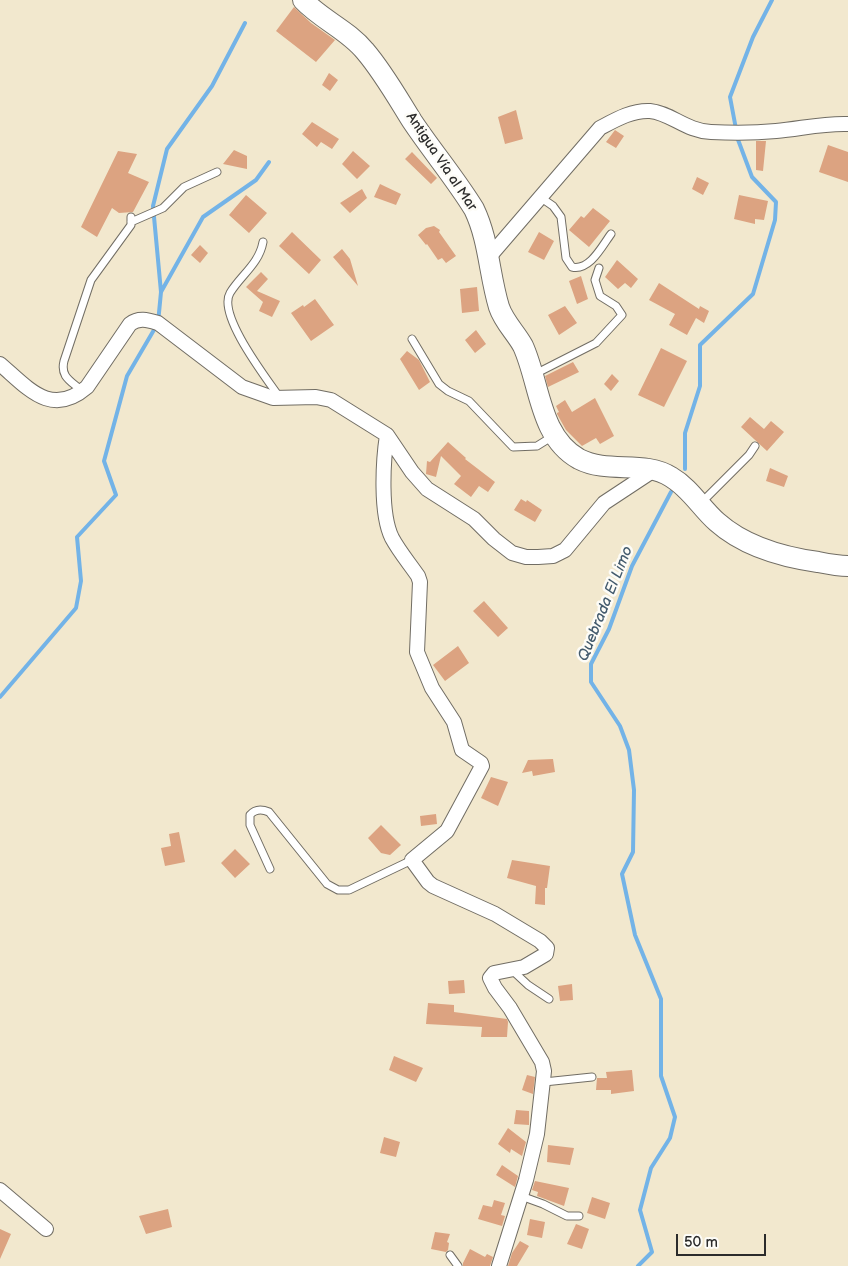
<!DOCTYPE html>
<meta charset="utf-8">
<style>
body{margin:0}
#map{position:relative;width:848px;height:1266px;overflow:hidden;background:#f2e8ce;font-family:"Balsamiq Sans",sans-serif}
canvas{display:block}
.scale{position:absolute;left:676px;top:1234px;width:90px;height:22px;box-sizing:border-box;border:2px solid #2b2b2b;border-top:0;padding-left:6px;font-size:15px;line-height:18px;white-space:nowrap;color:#2b2b2b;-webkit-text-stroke:4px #fdfcf7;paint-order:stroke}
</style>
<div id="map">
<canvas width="848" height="1266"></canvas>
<div class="scale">50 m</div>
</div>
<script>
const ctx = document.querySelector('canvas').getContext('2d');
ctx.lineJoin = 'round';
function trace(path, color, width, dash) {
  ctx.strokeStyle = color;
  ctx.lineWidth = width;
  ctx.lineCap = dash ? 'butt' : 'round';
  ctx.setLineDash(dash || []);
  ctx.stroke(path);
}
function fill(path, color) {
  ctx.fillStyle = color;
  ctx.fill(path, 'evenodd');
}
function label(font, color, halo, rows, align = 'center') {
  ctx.font = font + ' "Balsamiq Sans",sans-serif';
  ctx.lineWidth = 5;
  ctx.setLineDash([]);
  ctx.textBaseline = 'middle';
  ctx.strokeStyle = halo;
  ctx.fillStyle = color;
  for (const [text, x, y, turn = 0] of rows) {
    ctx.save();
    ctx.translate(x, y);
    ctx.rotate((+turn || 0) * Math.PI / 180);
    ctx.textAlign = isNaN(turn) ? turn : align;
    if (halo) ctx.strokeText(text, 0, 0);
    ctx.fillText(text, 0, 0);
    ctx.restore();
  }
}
trace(new Path2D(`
 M 736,129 L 730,97 L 753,37 L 772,0
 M 161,292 L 203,217 L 256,180 L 269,162
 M 685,469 L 685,433 L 700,386 L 700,345 L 753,294 L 775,220 L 776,202 L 752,177 L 737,137
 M 0,697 L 76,608 L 81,581 L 77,537 L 116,495 L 104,461 L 127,376 L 158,323 L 161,292 L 153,206 L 167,149 L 212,86 L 245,23
 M 638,1266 L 652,1252 L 640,1210 L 651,1168 L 670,1138 L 675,1117 L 661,1076 L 661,999 L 635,935 L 622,874 L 633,852 L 634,790 L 629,750 L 620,726 L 591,682 L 591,664 L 609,629 L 632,566 L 671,492`), '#73b3e7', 4);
fill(new Path2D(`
 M 294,7 L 311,23 L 335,40 L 316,62 L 276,31 Z
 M 329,73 L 338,80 L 330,91 L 322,85 Z
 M 516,110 L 523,139 L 505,144 L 498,117 Z
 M 312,122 L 339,139 L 332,149 L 321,142 L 317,147 L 302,134 Z
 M 615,130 L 624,136 L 616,148 L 606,142 Z
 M 756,141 L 766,141 L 763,171 L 756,170 Z
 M 828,145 L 848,152 L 848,182 L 819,172 Z
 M 234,150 L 247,156 L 247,169 L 223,164 Z
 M 118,151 L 137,154 L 128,173 L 149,182 L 133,212 L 119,213 L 112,208 L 97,237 L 81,227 Z
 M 353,151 L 370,166 L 357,179 L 342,164 Z
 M 412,152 L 437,178 L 431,184 L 405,159 Z
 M 697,177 L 709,183 L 703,195 L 692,189 Z
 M 380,184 L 401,194 L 396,205 L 374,197 Z
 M 362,189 L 367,198 L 350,213 L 340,203 Z
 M 246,195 L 267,213 L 249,233 L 229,215 Z
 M 739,195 L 768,201 L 764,220 L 755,219 L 755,224 L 734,219 Z
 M 593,208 L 610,221 L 589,247 L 569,230 L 581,216 L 584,218 Z
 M 434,226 L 440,230 L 439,232 L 456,256 L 446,263 L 442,258 L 438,260 L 427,244 L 426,245 L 418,235 L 426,228 Z
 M 292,232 L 321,260 L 309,274 L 279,246 Z
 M 539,232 L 554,241 L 544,260 L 528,252 Z
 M 200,245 L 208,253 L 200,263 L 191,255 Z
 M 342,249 L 350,259 L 358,286 L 333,257 Z
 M 617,260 L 638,279 L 631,288 L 625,283 L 618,289 L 605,277 Z
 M 261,272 L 268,279 L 257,291 L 280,301 L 272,317 L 259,311 L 263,302 L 246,287 Z
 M 581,276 L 588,299 L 577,304 L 569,281 Z
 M 659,283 L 699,309 L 700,306 L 709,311 L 704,323 L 696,318 L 687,335 L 669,325 L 675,314 L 649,300 Z
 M 477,287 L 479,311 L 462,313 L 460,289 Z
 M 315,299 L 334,325 L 311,341 L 291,313 L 303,305 L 304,307 Z
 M 565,306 L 577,323 L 559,335 L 548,315 Z
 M 476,330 L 486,344 L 475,353 L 465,340 Z
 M 661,348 L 687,361 L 664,407 L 638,395 Z
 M 407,351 L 419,360 L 430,382 L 419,390 L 400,359 Z
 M 573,362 L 579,372 L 548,387 L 545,376 Z
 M 612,374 L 619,381 L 611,391 L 604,384 Z
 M 595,398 L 614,436 L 600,444 L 596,438 L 582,446 L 566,430 L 557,414 L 557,413 L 559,412 L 556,406 L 565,400 L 572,412 Z
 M 750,417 L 764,429 L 771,421 L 784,432 L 767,451 L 741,427 Z
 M 448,442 L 466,458 L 465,459 L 495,482 L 488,492 L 479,486 L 471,497 L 454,484 L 461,476 L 441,456 L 436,477 L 426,474 L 427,461 L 430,462 Z
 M 770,468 L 788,476 L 784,487 L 766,481 Z
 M 521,499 L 526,502 L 527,500 L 542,510 L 535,522 L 514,510 Z
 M 484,601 L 508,628 L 498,637 L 473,611 Z
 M 458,646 L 469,663 L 445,681 L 433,665 Z
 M 553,759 L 555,772 L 533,776 L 532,771 L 522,773 L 528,760 Z
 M 491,777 L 508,782 L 498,806 L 481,798 Z
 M 436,814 L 437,824 L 421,826 L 420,816 Z
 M 381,825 L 401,845 L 390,855 L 381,853 L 368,838 Z
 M 179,832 L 185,862 L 165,866 L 161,848 L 171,846 L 169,834 Z
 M 235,849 L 250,864 L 235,878 L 221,863 Z
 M 512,860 L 550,866 L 547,888 L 545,888 L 545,905 L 535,904 L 536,886 L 507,878 Z
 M 464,980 L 465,993 L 449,994 L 448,981 Z
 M 572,984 L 573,1000 L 560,1001 L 558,986 Z
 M 428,1003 L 454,1005 L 454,1012 L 507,1019 L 508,1022 L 507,1037 L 481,1037 L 482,1027 L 426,1024 Z
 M 394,1056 L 423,1068 L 416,1082 L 389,1070 Z
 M 632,1070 L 634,1091 L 611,1094 L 611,1090 L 596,1090 L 597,1078 L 607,1078 L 606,1072 Z
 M 527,1075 L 535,1077 L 533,1094 L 522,1090 Z
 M 516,1110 L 529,1111 L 529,1125 L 514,1124 Z
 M 508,1128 L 526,1142 L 522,1156 L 511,1149 L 510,1153 L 498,1144 Z
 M 384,1137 L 400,1142 L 396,1157 L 380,1153 Z
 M 548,1145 L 574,1148 L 570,1165 L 547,1162 Z
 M 502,1165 L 518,1176 L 515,1187 L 496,1175 Z
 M 535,1181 L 569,1188 L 564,1206 L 537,1196 L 538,1192 L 532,1190 Z
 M 592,1197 L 610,1203 L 605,1219 L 587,1213 Z
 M 494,1200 L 505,1203 L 501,1215 L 505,1216 L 502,1226 L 478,1219 L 483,1205 L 492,1207 Z
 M 168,1209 L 172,1227 L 146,1234 L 139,1216 Z
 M 530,1219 L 545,1222 L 542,1238 L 527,1235 Z
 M 576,1224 L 589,1229 L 582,1249 L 567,1244 Z
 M 0,1229 L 11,1234 L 0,1259 Z
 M 435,1232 L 450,1234 L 447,1242 L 449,1243 L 448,1250 L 446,1252 L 431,1249 Z
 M 520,1241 L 529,1246 L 517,1266 L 508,1266 L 512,1253 Z
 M 470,1249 L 485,1257 L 487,1254 L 493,1257 L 490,1266 L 463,1266 L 463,1263 Z`), '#dca381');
const service = new Path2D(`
 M 540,197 L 553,206 L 561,217 L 566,258 L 572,267 C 590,271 602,246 611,234
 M 131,222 L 163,208 L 184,187 L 217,172
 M 263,242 C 259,264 241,275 230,293 C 217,315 267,379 280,398
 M 412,339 L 439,384 L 448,391 L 469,401 L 513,447 L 537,446 L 553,436
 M 535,374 L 596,343 L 622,315 L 616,306 L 600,296 L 595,280 L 599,268
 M 82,391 C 71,381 60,377 64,361 L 91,280 L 131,225 L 131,217
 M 701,503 L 749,455 L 755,446
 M 270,869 L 250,825 L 250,815 C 255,809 262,809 269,812 L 327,884 L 338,890 L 349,890 L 412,860
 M 512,970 L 528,985 L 549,999
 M 544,1082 L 592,1077
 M 521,1196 L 543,1204 L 567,1216 L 579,1216
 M 450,1255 L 458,1266`);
const minor = new Path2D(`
 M 489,257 L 600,128 C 615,120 632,110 650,111 C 671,113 686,131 711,132 C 732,133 755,133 776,131 C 800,129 823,123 848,124
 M 0,364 C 28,388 51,418 87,387 L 130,324 C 139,317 148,320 158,323 L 242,387 L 273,398 L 316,397 L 331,400 L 387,435 L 412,472 L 427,489 L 474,519 L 494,539 L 512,553 L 526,557 L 538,557 L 553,556 L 565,550 L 604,503 L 654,470
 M 387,435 C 383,461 380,514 392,538 C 399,551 409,563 418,576 L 420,582 L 417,652 L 432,688 L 454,722 L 462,750 L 481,763 L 482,766 L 447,831 L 412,860 L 428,882 L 433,886 L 495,914 L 540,941 L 547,948 L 546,954 L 524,967 L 494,973 L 490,978 L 495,988 L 510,1008 L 542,1062 L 544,1071 L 537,1134 L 526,1180 L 499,1266
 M 0,1190 L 46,1229`);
const secondary = new Path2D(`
 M 303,0 C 322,20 348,30 365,51 C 383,72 397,97 412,121 C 432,151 455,178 474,209 C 489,240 489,274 499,307 C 504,322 516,333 523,346 C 540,383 539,437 579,459 C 608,474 644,460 671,477 C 690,488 701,508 717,522 C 745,547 782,557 818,562 C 828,564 838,566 848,566`);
trace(service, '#716d64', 9);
trace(minor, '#716d64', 16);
trace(secondary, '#716d64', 22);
trace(service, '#fff', 7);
trace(minor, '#fff', 14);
trace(secondary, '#fff', 20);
label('14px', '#2b2b2b', '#fdfcf7', [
 ["Antigua Vía al Mar",441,162,56]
]);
label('italic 15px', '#445b6d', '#fdfcf7', [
 ["Quebrada El Limo",606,604,-68]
]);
</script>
